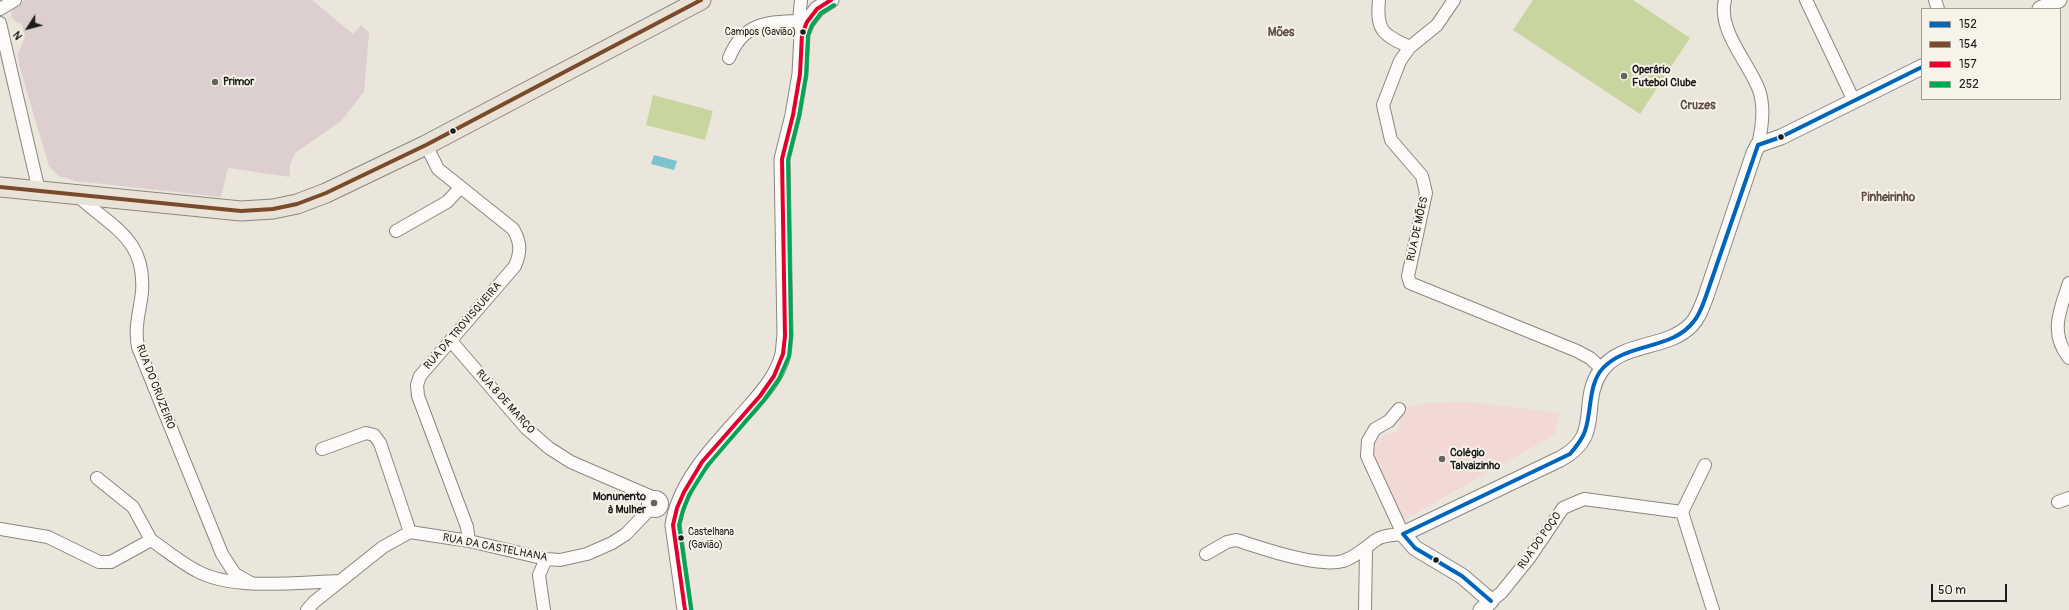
<!DOCTYPE html>
<meta charset="utf-8">
<style>
body{margin:0}
#map{position:relative;width:2069px;height:610px;overflow:hidden;background:#ebe6db;font-family:Pangolin,sans-serif}
canvas{display:block}
.legend{position:absolute;left:1921px;top:8px;width:140px;height:92px;box-sizing:border-box;background:#f7f3e8;border:1px solid #9f9d96;margin:0;padding:5px 7px;list-style:none;font-size:12px;color:#1c1c1c}
.legend li{display:flex;align-items:center;gap:8px;height:20px}
.legend b{width:20px;border:1px solid #9f9d96}
.north{position:absolute;left:8px;top:8px;width:40px;height:40px;-webkit-text-stroke:3px #f7f3e8;paint-order:stroke;rotate:234deg;font-size:11px;font-weight:700;line-height:16px;text-align:center;color:#1c1c1c}
.north::after{content:'';display:block;margin:auto;width:14px;height:18px;background:#1c1c1c;clip-path:polygon(50% 0,100% 100%,50% 72%,0 100%)}
.scale{position:absolute;left:1931px;top:584px;width:76px;height:18px;box-sizing:border-box;border:2px solid #1c1c1c;border-top:0;padding-left:5px;font-size:12px;line-height:14px;white-space:nowrap;color:#1c1c1c;-webkit-text-stroke:3px #f7f3e8;paint-order:stroke}
</style>
<div id="map">
<canvas width="2069" height="610"></canvas>
<ul class="legend">
<li><b style="height:5px;background:#0065bd"></b>152</li>
<li><b style="height:5px;background:#7a4b2a"></b>154</li>
<li><b style="height:5px;background:#e4002b"></b>157</li>
<li><b style="height:5px;background:#00a651"></b>252</li>
</ul>
<div class="north">N</div>
<div class="scale">50 m</div>
</div>
<script>
const ctx = document.querySelector('canvas').getContext('2d');
ctx.lineJoin = 'round';
function fill(path, color) {
  ctx.fillStyle = color;
  ctx.fill(path, 'evenodd');
}
function trace(path, color, width, dash) {
  ctx.strokeStyle = color;
  ctx.lineWidth = width;
  ctx.lineCap = dash ? 'butt' : 'round';
  ctx.setLineDash(dash || []);
  ctx.stroke(path);
}
function label(font, color, halo, rows, align = 'center') {
  ctx.font = font + ' Pangolin,sans-serif';
  ctx.lineWidth = 4;
  ctx.setLineDash([]);
  ctx.textBaseline = 'middle';
  ctx.strokeStyle = halo;
  ctx.fillStyle = color;
  for (const [text, x, y, turn = 0] of rows) {
    ctx.save();
    ctx.translate(x, y);
    ctx.rotate((+turn || 0) * Math.PI / 180);
    ctx.textAlign = isNaN(turn) ? turn : align;
    if (halo) ctx.strokeText(text, 0, 0);
    ctx.fillText(text, 0, 0);
    ctx.restore();
  }
}
fill(new Path2D(`
 M 1470,402 L 1560,413 L 1554,435 L 1402,521 L 1372,456 L 1373,443 L 1386,434 L 1397,432 L 1404,407 L 1426,403 Z`), '#f2d9d5');
fill(new Path2D(`
 M 25,0 L 312,0 L 353,34 L 361,25 L 369,33 L 364,92 L 341,121 L 295,153 L 290,165 L 290,177 L 228,168 L 221,197 L 75,181 L 59,176 L 49,166 L 19,65 L 18,54 L 25,37 L 22,24 L 16,22 L 11,17 L 12,9 Z`), '#ddcfcf');
fill(new Path2D(`
 M 1533,0 L 1633,0 L 1690,38 L 1640,114 L 1513,30 Z
 M 653,95 L 713,111 L 705,140 L 646,125 Z`), '#c9d59e');
fill(new Path2D(`
 M 654,155 L 677,161 L 674,170 L 651,164 Z`), '#7cc2cf');
const minor = new Path2D(`
 M 801,0 L 799,21 L 801,29
 M 1379,0 C 1376,31 1383,35 1410,47
 M 1454,0 L 1437,25 L 1410,47 L 1400,61 L 1383,105 L 1391,140 L 1422,176 L 1426,193 L 1408,276 L 1410,283 L 1577,351 L 1590,358 L 1602,369
 M 1725,0 C 1717,30 1749,63 1759,90 C 1765,107 1762,128 1758,145
 M 1806,0 L 1854,101
 M 1935,0 L 1938,9
 M 0,9 L 15,0
 M 0,23 L 39,191
 M 729,58 C 743,23 766,22 799,21
 M 426,145 L 438,169 L 513,229 C 521,242 521,252 515,266 L 420,376 L 417,385 L 418,396 L 467,527 L 469,541
 M 77,195 C 110,227 146,237 142,292 C 140,311 134,327 138,347 L 222,554 L 235,574 L 251,583
 M 396,231 L 447,202 L 460,188
 M 2069,283 C 2060,310 2049,333 2069,358
 M 451,341 L 526,428 L 549,448 L 571,462 L 652,497
 M 322,449 L 366,433 L 374,435 L 380,443 L 410,532
 M 97,478 L 133,507 L 151,540
 M648 504a7 7 0 1 1 14 0a7 7 0 1 1-14 0Z
 M 2058,502 L 2069,498
 M 1682,512 L 1713,610
 M 1682,512 L 1705,465
 M 0,529 L 48,537 L 99,562 L 111,562 L 151,540 C 166,550 181,563 197,571 C 233,591 299,582 340,581
 M 1206,554 L 1227,542 L 1236,540 C 1262,548 1318,568 1343,561 C 1356,557 1366,547 1376,540 C 1382,535 1395,535 1403,534 L 1367,456 L 1368,441 L 1375,429 L 1389,421 L 1399,409
 M 1491,601 L 1501,593 L 1530,557 L 1563,508 L 1584,499 L 1682,512
 M 307,610 L 314,602 L 383,547 L 410,532 L 469,541 L 546,559 L 560,560 L 587,554 L 612,543 L 626,534 L 650,509
 M 544,610 L 539,575 L 546,559
 M 1365,610 L 1366,549`);
const tertiary = new Path2D(`
 M 2040,9 L 2059,0
 M 685,610 L 673,525 C 680,479 719,442 749,408 C 763,392 778,375 783,354 C 784,348 784,342 785,336 L 782,159 L 793,115 L 800,74 L 802,34 L 807,22 L 817,9 L 831,0
 M 1481,610 L 1491,601 L 1462,576 L 1415,548 L 1403,534 L 1560,459 C 1604,436 1579,404 1600,372 C 1620,341 1667,350 1691,325 C 1699,317 1702,306 1706,296 L 1754,153 L 1758,145 L 1781,137 L 1922,67`);
const primary = new Path2D(`
 M 0,187 L 241,211 L 273,209 L 297,204 L 326,193 L 426,145 L 701,0`);
trace(minor, '#8a8782', 14);
trace(tertiary, '#8a8782', 17);
trace(primary, '#8a8782', 21);
trace(minor, '#fcfbfa', 12);
trace(tertiary, '#fcfbfa', 15);
trace(primary, '#e9e2d6', 19);
trace(new Path2D(`
 M 1758,145 L 1781,137 L 1922,67
 M 1403,534 L 1570,454 C 1576,447 1582,440 1585,431 C 1592,411 1588,384 1603,368 C 1628,342 1673,350 1694,321 C 1700,314 1703,304 1706,296 L 1758,145
 M 1403,534 L 1415,548 L 1462,576 L 1491,601`), '#0065bd', 4);
trace(new Path2D(`
 M 0,187 L 241,211 L 273,209 L 297,204 L 326,193 L 426,145 L 701,0`), '#7a4b2a', 4);
trace(new Path2D(`
 M 685,610 L 673,525 L 677,508 L 684,492 L 702,462 L 760,396 L 774,376 L 783,354 L 785,336 L 782,159 L 793,115 L 800,74 L 802,34 L 807,22 L 817,9 L 831,0`), '#e4002b', 4);
trace(new Path2D(`
 M 691,609 L 679,525 L 683,510 L 689,495 L 707,466 L 764,400 L 779,379 L 789,356 L 791,336 L 788,160 L 799,116 L 806,75 L 808,35 L 812,25 L 821,13 L 834,5`), '#00a651', 4);
for (const [x, y, r, color] of [
 [803,32,3.5,"#1c1c1c"],
 [1624,76,4,"#64635f"],
 [215,82,4,"#64635f"],
 [453,131,3.5,"#1c1c1c"],
 [1781,137,3.5,"#1c1c1c"],
 [1442,459,4,"#64635f"],
 [654,503,4,"#64635f"],
 [681,538,3.5,"#1c1c1c"],
 [1436,560,3.5,"#1c1c1c"]
]) {
  const dot = new Path2D();
  dot.arc(x, y, r, 0, 2 * Math.PI);
  ctx.fillStyle = color;
  ctx.fill(dot);
  trace(dot, '#f7f3e8', 1.5);
}
label('10px', '#1c1c1c', '#f7f3e8', [
 ["Campos (Gavião)",796,32],
 ["Castelhana",688,532,"left"],
 ["(Gavião)",688,545,"left"]
], 'right');
label('bold 11px', '#1c1c1c', '#f7f3e8', [
 ["Operário",1632,70],
 ["Futebol Clube",1632,83],
 ["Primor",223,82],
 ["Colégio",1450,453],
 ["Talvaizinho",1450,466],
 ["Monunento",646,497,"right"],
 ["à Mulher",646,510,"right"]
], 'left');
label('11px', '#1c1c1c', '#f7f3e8', [
 ["RUA DE MÕES",1418,229,-78],
 ["RUA DA TROVISQUEIRA",463,326,-49],
 ["RUA DO CRUZEIRO",155,387,69],
 ["RUA 8 DE MARÇO",505,402,48],
 ["RUA DO POÇO",1540,541,-55],
 ["RUA DA CASTELHANA",495,548,11]
]);
label('bold 12px', '#5f4f45', '#f7f3e8', [
 ["Mões",1281,33],
 ["Cruzes",1698,106],
 ["Pinheirinho",1888,198]
]);
</script>
